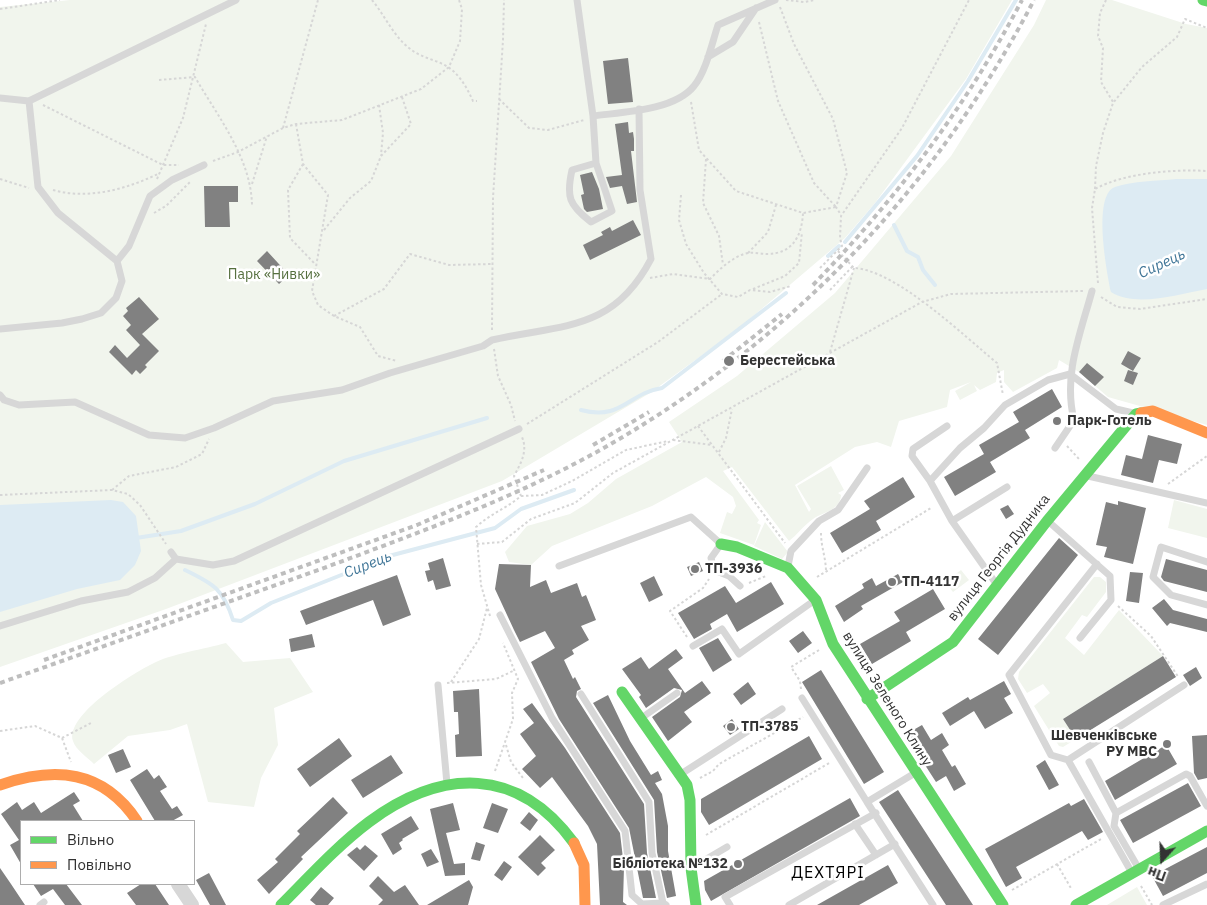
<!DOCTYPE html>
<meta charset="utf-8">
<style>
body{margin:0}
#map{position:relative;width:1207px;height:905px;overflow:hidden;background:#fff;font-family:"IBM Plex Sans",sans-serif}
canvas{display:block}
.legend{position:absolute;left:20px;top:820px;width:175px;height:65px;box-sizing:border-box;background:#fff;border:1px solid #adadad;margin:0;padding:6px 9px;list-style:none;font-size:15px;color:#333}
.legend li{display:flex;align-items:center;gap:10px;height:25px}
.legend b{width:25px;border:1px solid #adadad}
.north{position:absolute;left:1137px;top:835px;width:50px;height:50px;-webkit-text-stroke:4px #fff;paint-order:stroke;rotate:200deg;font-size:14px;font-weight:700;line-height:20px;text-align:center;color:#333}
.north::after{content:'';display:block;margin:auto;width:18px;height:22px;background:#333;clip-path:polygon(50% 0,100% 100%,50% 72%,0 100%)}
</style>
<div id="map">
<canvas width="1207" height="905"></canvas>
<ul class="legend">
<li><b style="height:6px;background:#63d668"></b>Вільно</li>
<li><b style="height:6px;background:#ff974d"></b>Повільно</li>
</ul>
<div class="north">Пн</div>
</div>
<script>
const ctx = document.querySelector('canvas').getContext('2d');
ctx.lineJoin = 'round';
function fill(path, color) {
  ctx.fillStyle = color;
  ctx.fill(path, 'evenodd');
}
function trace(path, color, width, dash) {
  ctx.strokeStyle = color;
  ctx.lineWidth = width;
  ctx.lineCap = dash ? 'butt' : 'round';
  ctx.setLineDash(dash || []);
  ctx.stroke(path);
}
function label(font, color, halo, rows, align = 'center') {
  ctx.font = font + ' "IBM Plex Sans",sans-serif';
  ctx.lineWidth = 5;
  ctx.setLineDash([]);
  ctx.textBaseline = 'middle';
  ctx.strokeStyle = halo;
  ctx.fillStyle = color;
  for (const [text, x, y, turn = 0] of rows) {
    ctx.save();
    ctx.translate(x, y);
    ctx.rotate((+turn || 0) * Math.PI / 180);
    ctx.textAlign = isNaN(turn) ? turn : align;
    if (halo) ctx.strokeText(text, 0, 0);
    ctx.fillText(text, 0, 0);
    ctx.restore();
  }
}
fill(new Path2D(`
 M 70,0 L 1012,0 L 966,79 L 875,203 L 845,238 L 738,329 L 650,393 L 502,481 L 166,609 L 0,667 L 0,7 Z
 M 1046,0 L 1112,0 L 1186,24 L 1207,28 L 1207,425 L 1108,397 L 1079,372 L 1059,360 L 1057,368 L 1013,392 L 1004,382 L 1004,370 L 997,373 L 996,382 L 980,390 L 974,385 L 977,391 L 960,400 L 955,391 L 971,382 L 950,390 L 947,407 L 899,421 L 891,447 L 877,442 L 855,447 L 795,485 L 809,512 L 811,509 L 797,486 L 831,466 L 844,490 L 838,493 L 841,495 C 840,511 823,512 813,519 C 804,525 797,535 789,541 L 732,467 L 723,471 L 759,520 L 757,523 L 761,525 L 754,545 L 720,533 L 727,512 L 732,514 L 736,506 L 733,497 L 706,477 L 652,506 L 552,546 L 531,565 L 509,562 L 505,552 L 527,526 L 570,514 L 588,503 L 616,479 L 682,442 L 669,422 L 737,376 L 835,293 L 951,156 L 1034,25 Z
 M 1174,500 L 1207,509 L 1207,538 L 1168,528 Z
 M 765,522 L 788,552 L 782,559 L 754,546 Z
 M 961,570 L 969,580 L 953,592 L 945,582 Z
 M 1094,577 L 1100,577 L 1106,582 L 1106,592 L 1087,617 L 1082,615 L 1065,638 L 1084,655 L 1119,610 L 1163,656 L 1063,719 L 1076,739 L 1063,747 L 1059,746 L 1034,706 L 1050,693 L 1043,684 L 1027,693 L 1018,679 L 1019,672 Z
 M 226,643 L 243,662 L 290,658 L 313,692 L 274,708 L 278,745 L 261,778 L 254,807 L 208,802 L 187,724 L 170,730 L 128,736 L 94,764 C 88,758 75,749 73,741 C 65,715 132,674 152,664 C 170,654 205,649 226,643 Z
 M 1137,887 L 1147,905 L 1107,905 Z`), '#f1f5ed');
fill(new Path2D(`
 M 1176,179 L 1207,179 L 1207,289 C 1179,294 1136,308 1111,292 C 1107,273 1092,195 1115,187 C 1133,181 1157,181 1176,179 Z
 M 111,500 L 123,502 L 136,516 L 141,551 L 135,565 L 120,580 L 77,589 L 0,612 L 0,505 Z`), '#ddebf3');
trace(new Path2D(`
 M 894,225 L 907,251 L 918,257 L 923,270 L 935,285
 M 845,242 L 917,156 L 968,81 L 1016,0
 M 828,256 L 839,246
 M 581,410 C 622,421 628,393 662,388 L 786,293
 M 136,538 L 181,531 L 255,504 L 344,461 L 487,418
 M 185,570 C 214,584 223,589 233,620 L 241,621 L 271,603 L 389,556 L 495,528 L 521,509 L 574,490`), '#ddebf3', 4);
fill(new Path2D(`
 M 628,58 L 633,102 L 608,104 L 603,61 Z
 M 628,122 L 629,133 L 633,132 L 634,139 L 634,151 L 631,151 L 637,202 L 627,204 L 622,186 L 610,188 L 606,177 L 622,175 L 615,124 Z
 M 592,172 L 599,189 L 603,209 L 587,212 L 584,209 L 581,195 L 584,194 L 580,175 Z
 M 204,186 L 238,186 L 238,202 L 229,202 L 230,227 L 205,227 Z
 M 633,220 L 641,235 L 590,260 L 583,245 L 603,235 L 601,232 L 610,227 L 612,231 Z
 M 267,251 L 289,275 L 279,284 L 257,261 Z
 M 139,297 L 159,319 L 142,334 L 159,351 L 145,365 L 147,367 L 140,374 L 136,370 L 132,375 L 109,352 L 115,345 L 127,358 L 140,345 L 126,330 L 131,325 L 123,316 L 128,311 L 126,308 Z
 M 1128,351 L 1141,358 L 1133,371 L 1121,364 Z
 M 1087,363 L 1104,377 L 1095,386 L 1079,372 Z
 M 1128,370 L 1138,373 L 1133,385 L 1124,381 Z
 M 1052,389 L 1062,407 L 1025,430 L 1030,438 L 990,462 L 996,472 L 955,496 L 944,477 L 984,454 L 979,445 L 1019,422 L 1013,412 Z
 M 1148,435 L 1182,444 L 1177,464 L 1159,460 L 1153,483 L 1121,475 L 1126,455 L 1142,459 Z
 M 903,477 L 915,497 L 876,521 L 881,530 L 842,553 L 830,533 L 870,509 L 864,501 Z
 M 1118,501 L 1146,508 L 1133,564 L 1104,557 L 1107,547 L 1096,545 L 1106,502 L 1118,505 Z
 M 1008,505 L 1014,514 L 1006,519 L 1000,509 Z
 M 1059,538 L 1078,555 L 998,655 L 978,639 Z
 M 443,558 L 451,586 L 436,590 L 433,580 L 428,582 L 425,571 L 430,570 L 428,563 Z
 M 1166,559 L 1207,570 L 1207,592 L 1164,581 L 1161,577 Z
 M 699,562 L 703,571 L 691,576 L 687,567 Z
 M 499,564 L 531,565 L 530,587 L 546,580 L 551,593 L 577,583 L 582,597 L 586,595 L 596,620 L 581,626 L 589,640 L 572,650 L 574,654 L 564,660 L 573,679 L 575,677 L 581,689 L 577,691 L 576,697 L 644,804 L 647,853 L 656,898 L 643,898 L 629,828 L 559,719 L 531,662 L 555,648 L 545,631 L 520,642 L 514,630 L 495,589 Z
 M 1130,572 L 1143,573 L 1139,603 L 1126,601 Z
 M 898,574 L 903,582 L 861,606 L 863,609 L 844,622 L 835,606 L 864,588 L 862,584 L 872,578 L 876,586 Z
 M 397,575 L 411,615 L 383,626 L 373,600 L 306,625 L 300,611 Z
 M 654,576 L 663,595 L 649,602 L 640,583 Z
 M 771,582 L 784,604 L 737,632 L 727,614 L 710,624 L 712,629 L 694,639 L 678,613 L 725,586 L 736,603 Z
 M 933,589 L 945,609 L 906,632 L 911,641 L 872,664 L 860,644 L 900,621 L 894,612 Z
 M 1164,599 L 1173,610 L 1207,619 L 1207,632 L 1170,623 L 1167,626 L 1152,608 Z
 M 803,631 L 812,643 L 798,653 L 789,641 Z
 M 312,634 L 315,647 L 291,652 L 289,639 Z
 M 718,638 L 732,660 L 713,672 L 699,648 Z
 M 676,649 L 683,658 L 668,669 L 685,693 L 702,681 L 711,693 L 684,712 L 692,722 L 668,741 L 652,717 L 680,697 L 682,690 L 674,688 L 646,708 L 639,697 L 641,695 L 622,669 L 641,657 L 649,669 Z
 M 1163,656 L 1176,677 L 1076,739 L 1063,719 Z
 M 1196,667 L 1202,678 L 1190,686 L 1183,675 Z
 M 821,670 L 884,772 L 864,784 L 802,682 Z
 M 1004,681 L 1011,694 L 1004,698 L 1013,713 L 985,729 L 974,711 L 950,726 L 942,713 L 968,697 L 970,700 Z
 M 748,682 L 756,694 L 741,705 L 733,694 Z
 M 479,689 L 482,756 L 456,757 L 455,735 L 459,734 L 458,712 L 454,712 L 453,691 Z
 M 608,695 L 630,741 L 651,775 L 658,771 L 662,780 L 655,783 L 662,794 L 668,826 L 668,851 L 676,896 L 667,898 L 657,852 L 654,800 L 593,703 Z
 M 532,703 L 565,748 L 620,833 L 624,867 L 623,902 L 627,905 L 600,905 L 597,844 L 588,826 L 552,777 L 540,788 L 522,769 L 536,756 L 520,734 L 534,723 L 523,709 Z
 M 732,719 L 739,729 L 730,735 L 723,726 Z
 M 922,725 L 931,740 L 942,733 L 949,745 L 942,750 L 952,767 L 955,765 L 966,784 L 954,791 L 946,776 L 936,782 L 912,745 L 915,743 L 908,733 Z
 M 1207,735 L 1207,778 L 1198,780 L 1194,773 L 1192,736 Z
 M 809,736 L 822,759 L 709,825 L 701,812 L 701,799 Z
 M 339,738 L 352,756 L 310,787 L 297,769 Z
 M 1166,745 L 1177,764 L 1115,800 L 1105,781 Z
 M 123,749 L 131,767 L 116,773 L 108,755 Z
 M 391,755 L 403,773 L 363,798 L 351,780 Z
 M 1045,760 L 1059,785 L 1049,790 L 1036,766 Z
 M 147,769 L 154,779 L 159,775 L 167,787 L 160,791 L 172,809 L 177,806 L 183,815 L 172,821 L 155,821 L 130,780 Z
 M 1188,783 L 1201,806 L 1133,843 L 1120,820 Z
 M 898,790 L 973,905 L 946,905 L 879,802 Z
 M 74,792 L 80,801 L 73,805 L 83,821 L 21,821 L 21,864 L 10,845 L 19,840 L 1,814 L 17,802 L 22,810 L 34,802 L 41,813 Z
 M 333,797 L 348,813 L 301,857 L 303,859 L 269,894 L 257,880 L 278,862 L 275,859 L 300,834 L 297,831 Z
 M 850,798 L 860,816 L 711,901 L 705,890 L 704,881 Z
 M 1084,799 L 1103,832 L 1088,840 L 1082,831 L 1016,867 L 1022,878 L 1006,887 L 985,849 L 1069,803 L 1071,806 Z
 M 453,803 L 460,830 L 446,833 L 454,864 L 465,863 L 465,875 L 445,876 L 430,809 Z
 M 492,803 L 508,809 L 498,833 L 483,828 Z
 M 529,812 L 538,820 L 530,831 L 520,823 Z
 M 411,816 L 419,829 L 402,839 L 403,840 L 399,843 L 402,849 L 393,855 L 381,834 Z
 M 540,835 L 555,850 L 541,863 L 546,868 L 538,876 L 518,857 Z
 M 476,842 L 485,845 L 480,861 L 471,859 Z
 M 365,845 L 378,856 L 364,871 L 347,855 L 357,847 L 360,850 Z
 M 1207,847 L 1207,873 L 1163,896 L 1152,876 Z
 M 431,849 L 439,862 L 427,867 L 421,854 Z
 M 504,861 L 512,867 L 502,881 L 494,875 Z
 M 888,865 L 898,883 L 859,905 L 817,905 Z
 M 0,868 L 11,884 L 25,905 L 0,905 Z
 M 209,873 L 226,905 L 210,905 L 196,880 Z
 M 378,876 L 394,892 L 405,885 L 419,905 L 378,905 L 383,900 L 369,886 Z
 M 469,880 L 473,887 L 468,905 L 427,905 Z
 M 33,884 L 66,884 L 82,905 L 65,905 L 53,889 L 41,896 Z
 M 141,884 L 155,884 L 169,905 L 136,905 L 127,893 Z
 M 321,887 L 334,898 L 328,905 L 316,905 L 310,900 Z`), '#818181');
trace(new Path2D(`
 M 372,0 C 386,17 394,38 413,51 C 423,58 437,60 448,67 C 460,75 467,88 473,101 L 477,101
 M 786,0 L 804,2 L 815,0
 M 1106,0 L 1100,13 L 1098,36 L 1103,48 L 1101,82 L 1113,102
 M 780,7 L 794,44 L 833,119 L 847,173 L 836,207 L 841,215
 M 0,9 L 60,0
 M 759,22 L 778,101 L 814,183 L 836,207
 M 159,80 L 195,77 C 218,117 251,158 252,205
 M 499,99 L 529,128 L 548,130 L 584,120
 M 691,102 L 699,150 L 736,191 L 803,213 L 836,207
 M 43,105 L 163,165 L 179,165
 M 379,105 L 383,133 L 381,155
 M 296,124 L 303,164 L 328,195 L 312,291 L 318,305 L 334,316 L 360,327 L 378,356 L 397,361
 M 283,128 L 318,0
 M 706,159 L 703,203 L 719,236 L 723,265
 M 213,161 L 238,152 L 283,128 L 296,124 L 342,120 L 421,89 L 449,67 L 460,41 L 462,9 L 459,0
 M 303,164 L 288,190 L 290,238 L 315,264
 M 0,179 L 29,188
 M 157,179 L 183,118 L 206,24
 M 252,184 L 267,136
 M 1095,189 L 1096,166 L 1103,133 L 1113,103 L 1142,67 L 1177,37 L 1185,19 L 1207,28
 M 53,190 C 89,200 127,189 160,173
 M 681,195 L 679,220 L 686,244 L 704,273 L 722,294 L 738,297 L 750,290 L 770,292 L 791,286
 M 154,213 L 166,206 L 190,182
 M 324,230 L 350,198 L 371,181 L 381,156 L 411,124 L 402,97
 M 838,251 L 854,268 C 896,270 964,336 997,363 L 1003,395
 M 748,253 L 768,232 L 776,205
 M 820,268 L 842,246 L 840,238 L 841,216 L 902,128 L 969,0
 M 650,278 L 673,274 L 710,279 C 720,269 733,256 748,253 C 754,252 761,254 767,254 C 793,254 802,235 803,213
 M 1098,283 L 1092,208 L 1095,189 C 1124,173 1174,169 1207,171
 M 753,289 L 785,276 L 799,263 L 802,232
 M 830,290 L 853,266
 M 1101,297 L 1117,307 L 1140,309 L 1207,299
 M 334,316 L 384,289 L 410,254 L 449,265 L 493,264
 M 492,330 L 493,198 L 503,40 L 504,0
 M 494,349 L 498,376 L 511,405 L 515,421
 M 830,352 L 854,268
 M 527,424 L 658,342 L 722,294
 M 698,426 L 785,543
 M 673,440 L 712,445
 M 1067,446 L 1079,459
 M 719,452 L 726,438 L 732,409
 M 1168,484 L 1207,456
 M 112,490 L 129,476 L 176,467 L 202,454 L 209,439
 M 0,495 L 112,490 L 128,494 L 140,505 L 166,544
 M 521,496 L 542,495 L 572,481 L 626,450 L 668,441
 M 821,533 C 821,547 826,558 826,572
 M 477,544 L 502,542 L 531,519 L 575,503 L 613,473 L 922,302 L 951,294 L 1083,291
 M 817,577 L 931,508
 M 749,583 L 766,576
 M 1118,606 L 1151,636 L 1179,678
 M 490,616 L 481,585 L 476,527 C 490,514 507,508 521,496 L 514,476 C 521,463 528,451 522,437
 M 687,637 L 670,611 L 703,588 L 709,579
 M 451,682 L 479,639 L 487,608
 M 447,683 L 496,679 L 515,670
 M 801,689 L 800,681 L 791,667 L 819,650
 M 0,731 L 35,726 L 62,738 L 71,762
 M 62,738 L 91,723
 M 506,745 L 511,762 L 523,778
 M 495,771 L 513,719 L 512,693 L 518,679 L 503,643
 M 700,778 L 713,771 L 719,764 L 803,717
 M 706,835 L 831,762
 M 1057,864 L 1072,890
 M 1141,886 L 1152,905
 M 1012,890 L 1101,839`), '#d6d6d6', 2, [2.5, 2.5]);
trace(new Path2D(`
 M 577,0 L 593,116 C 622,112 674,111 694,86 C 706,72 712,43 718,25 L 775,0
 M 708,57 L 733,42 L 756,8
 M 0,98 L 29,101 L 236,0
 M 593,116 L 596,163 L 572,170 C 566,197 569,205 591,222 L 612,211 L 596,163
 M 117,261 L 129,246 L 150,196 L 172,180 L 204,165
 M 0,329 L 62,323 L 82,319 L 101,313 L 116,298 L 122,281 L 117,261 L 58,213 L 38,187 L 29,101
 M 0,395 L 4,400 L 19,405 L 75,402 L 149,435 L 185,438 L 214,428 L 273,401 L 342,390 L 390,373 L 483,346 L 492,340 C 562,324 613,332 651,259 L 640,190 L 639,109
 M 1055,448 L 1074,420 C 1063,375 1080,335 1092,291
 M 1088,476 L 1207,503
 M 930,481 L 912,456 L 913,449 L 947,426
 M 952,521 L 1007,487
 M 1049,522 L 1110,576 L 1111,600 L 1080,638
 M 171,552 L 176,559 L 213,565 L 234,561 L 519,429
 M 1207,562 L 1161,547 L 1153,577 L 1171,595 L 1207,605
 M 1097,564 L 1009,675 L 1051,755 L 1068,760 L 1132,873
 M 559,566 L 691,517 L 721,544 L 711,558 L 714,570 L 729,576 L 740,586
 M 788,566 L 791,551 L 819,521 L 838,510 L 867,468
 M 997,585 L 952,521 L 930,481 L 960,448 L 984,428 L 1005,405 L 1048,380 L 1070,374 L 1116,409 L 1133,413
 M 500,615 L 552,718 L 625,831 L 632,895 L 642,904 L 663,903
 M 0,626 L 81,601 L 128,592 L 155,578 L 176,559
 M 693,646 L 722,629 L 739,654 L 815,600
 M 438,685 L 447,784
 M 581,694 L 649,802 L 652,853 L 663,903 L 666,905
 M 802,698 L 867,802 L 915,773
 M 640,719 L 677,693
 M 1068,760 L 1184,685
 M 1089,762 L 1116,813 L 1114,826 L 1139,869
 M 681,774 L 782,709
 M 867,802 L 933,905
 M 1116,813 L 1186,774 L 1190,776 L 1207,806
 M 855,824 L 876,855
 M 693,867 L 727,847
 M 40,905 L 44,902
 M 730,905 L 725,897 L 876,813
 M 789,905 L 895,844
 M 1163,905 L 1207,884`), '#d7d7d7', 7);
trace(new Path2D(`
 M 178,884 L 192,905`), '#d7d7d7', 14);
trace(new Path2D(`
 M 1203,0 L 1207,1
 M 721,544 L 737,547 L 788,568 L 816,600 L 833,644 L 1003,905
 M 622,692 L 687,785 L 690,800 L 691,868 L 696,905
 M 867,699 L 953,642 L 1047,521 L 1136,414 L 1141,413
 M 281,905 C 309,877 337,846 369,822 C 442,768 518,766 574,843
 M 1076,905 L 1207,831`), '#63d668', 11);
trace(new Path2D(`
 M 1141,413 L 1153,411 L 1207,433
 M 0,785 C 55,766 103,770 137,821
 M 574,843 L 584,865 L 585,905`), '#ff974d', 11);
trace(new Path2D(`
 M 813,285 C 896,199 966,107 1022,0
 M 723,361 L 782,314
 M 593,445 L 649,412
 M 44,660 L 417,525 L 544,470
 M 0,683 C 107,645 214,607 321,569 C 423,531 527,494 621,438 C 799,332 938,184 1034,0`), '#bebebe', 4, [5, 4]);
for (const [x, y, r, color] of [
 [729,361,6,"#7a7a7a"],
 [1057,421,5,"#7a7a7a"],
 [695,569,5,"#7a7a7a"],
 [892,582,5,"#7a7a7a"],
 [731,727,5,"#7a7a7a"],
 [1167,744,5,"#7a7a7a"],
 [738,864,5,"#7a7a7a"]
]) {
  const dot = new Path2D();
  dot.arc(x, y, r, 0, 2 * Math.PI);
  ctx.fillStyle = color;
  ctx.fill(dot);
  trace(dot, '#fff', 2);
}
label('14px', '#56703f', '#fff', [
 ["Парк «Нивки»",274,275]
]);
label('bold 14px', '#333', '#fff', [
 ["Берестейська",740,361],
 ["Парк-Готель",1067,421],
 ["ТП-3936",705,569],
 ["ТП-4117",902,582],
 ["ТП-3785",741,727],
 ["Шевченківське",1157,736,"right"],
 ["РУ МВС",1157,752,"right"],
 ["Бібліотека №132",728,864,"right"]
], 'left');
label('14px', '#333', '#fff', [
 ["вулиця Георгія Дудника",999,558,-52],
 ["вулиця Зеленого Клину",887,699,58]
]);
label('italic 15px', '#3f7597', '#fff', [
 ["Сирець",1162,264,-25],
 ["Сирець",368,565,-21]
]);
ctx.letterSpacing = '1px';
label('16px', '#000', '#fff', [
 ["ДЕХТЯРІ",828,873]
]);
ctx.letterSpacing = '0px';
</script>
